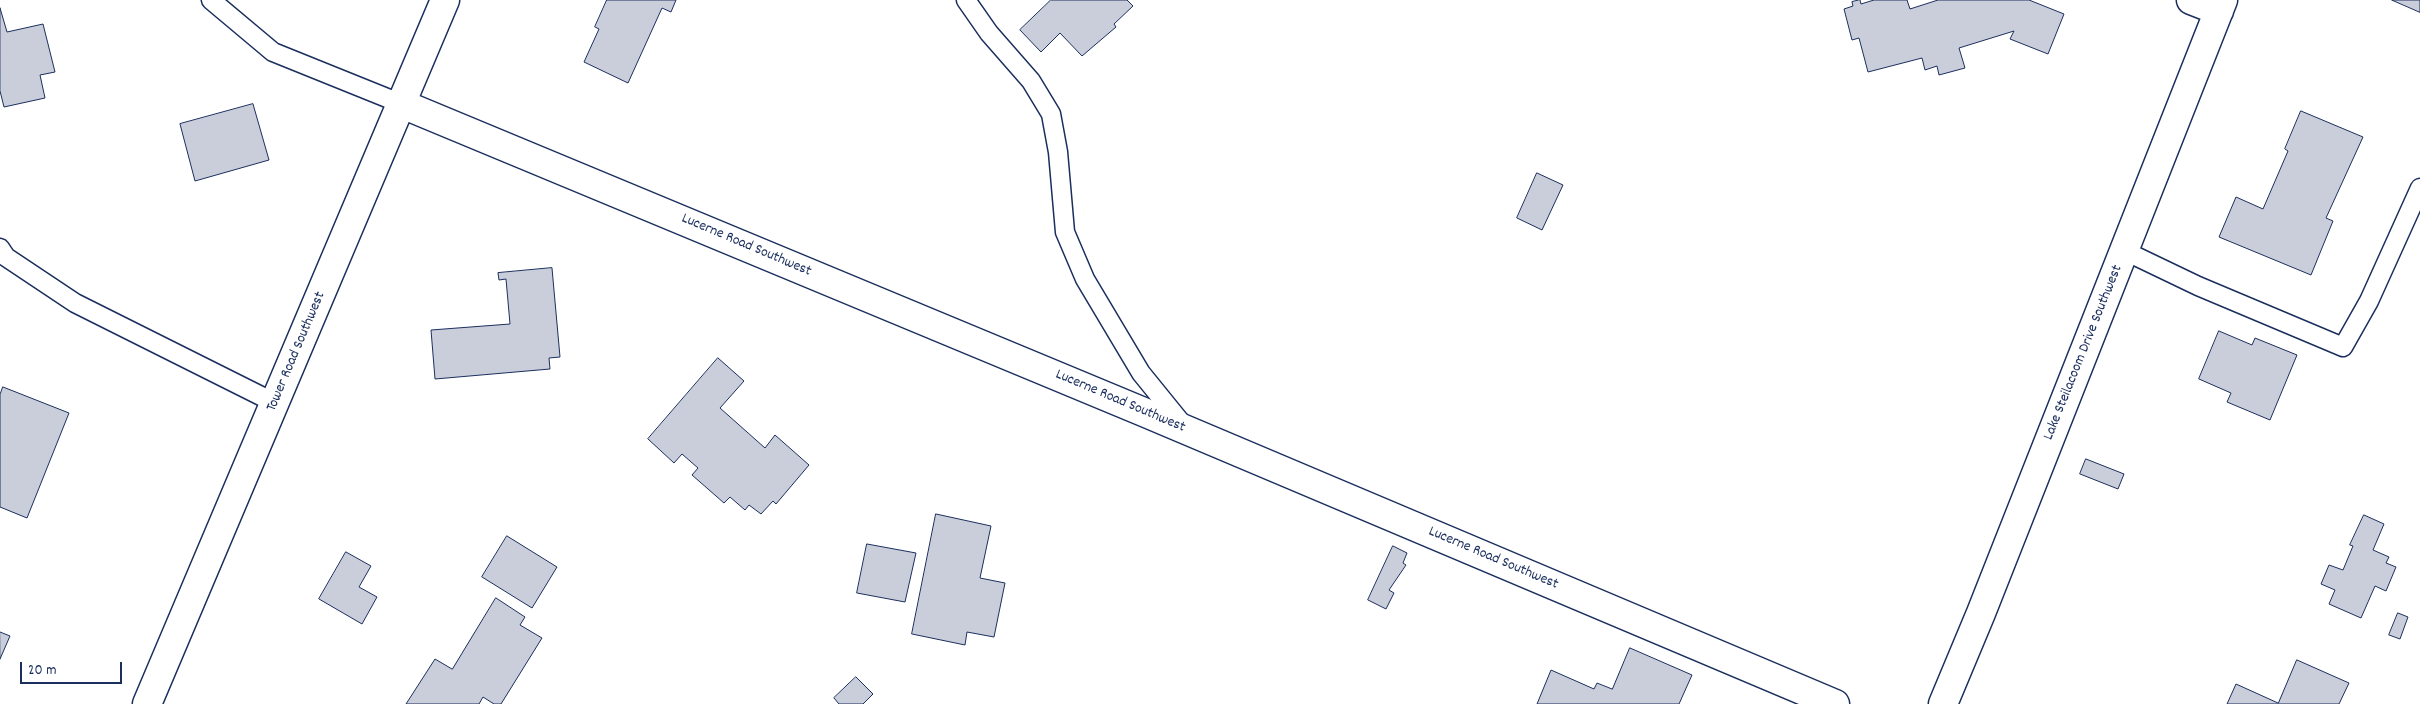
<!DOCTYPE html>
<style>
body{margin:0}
#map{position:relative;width:2420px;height:704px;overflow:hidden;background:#fff;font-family:Dekko,sans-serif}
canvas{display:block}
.scale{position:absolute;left:20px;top:662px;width:102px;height:22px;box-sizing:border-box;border:2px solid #1b2f5e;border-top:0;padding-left:6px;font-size:15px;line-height:18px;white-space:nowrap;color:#1b2f5e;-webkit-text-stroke:4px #fff;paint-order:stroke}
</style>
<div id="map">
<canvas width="2420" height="704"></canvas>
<div class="scale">20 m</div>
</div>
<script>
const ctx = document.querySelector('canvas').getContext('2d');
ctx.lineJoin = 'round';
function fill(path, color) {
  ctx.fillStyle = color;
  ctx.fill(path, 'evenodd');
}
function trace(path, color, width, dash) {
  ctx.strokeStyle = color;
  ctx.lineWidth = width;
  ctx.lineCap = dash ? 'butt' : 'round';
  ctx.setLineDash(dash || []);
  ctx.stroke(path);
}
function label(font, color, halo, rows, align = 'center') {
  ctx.font = font + ' Dekko,sans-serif';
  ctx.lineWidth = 5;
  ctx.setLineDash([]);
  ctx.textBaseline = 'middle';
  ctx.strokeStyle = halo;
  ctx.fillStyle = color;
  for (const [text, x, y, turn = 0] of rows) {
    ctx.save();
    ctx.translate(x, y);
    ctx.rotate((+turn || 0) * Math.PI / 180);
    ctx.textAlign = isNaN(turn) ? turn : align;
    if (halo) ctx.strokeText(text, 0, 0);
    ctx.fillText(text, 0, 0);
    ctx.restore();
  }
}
const building = new Path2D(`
 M 607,0 L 676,0 L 671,12 L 662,8 L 628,83 L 584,62 L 599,29 L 595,27 Z
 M 1051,0 L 1127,0 L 1133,6 L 1114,24 L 1116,27 L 1082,56 L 1060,33 L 1041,52 L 1020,30 Z
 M 1860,0 L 1861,4 L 1874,0 L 1907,0 L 1910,9 L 1938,0 L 2029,0 L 2064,14 L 2048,54 L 2010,39 L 2014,31 L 1959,48 L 1965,68 L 1939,75 L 1937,66 L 1925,70 L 1922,58 L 1868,72 L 1859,38 L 1852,40 L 1844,9 L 1853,6 L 1852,2 Z
 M 2392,0 L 2420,0 L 2420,12 Z
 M 0,8 L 7,32 L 43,24 L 55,72 L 40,75 L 45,98 L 4,107 L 0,91 Z
 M 253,104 L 269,160 L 195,181 L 180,124 Z
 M 2301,111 L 2363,137 L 2326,218 L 2333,221 L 2311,275 L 2219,237 L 2236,197 L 2263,209 L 2288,151 L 2285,149 Z
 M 1537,173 L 1563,185 L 1542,230 L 1517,218 Z
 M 552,268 L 560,357 L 549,358 L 550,369 L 435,379 L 431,330 L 510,324 L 506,279 L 499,280 L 498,273 Z
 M 2219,331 L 2252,345 L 2255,338 L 2297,355 L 2270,420 L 2227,402 L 2231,393 L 2199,379 Z
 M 718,358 L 744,381 L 720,408 L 765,448 L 775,435 L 809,465 L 776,504 L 773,501 L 761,514 L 749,505 L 745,510 L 730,497 L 724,503 L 692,475 L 698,468 L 682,454 L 674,463 L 648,439 Z
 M 3,387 L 69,413 L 27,518 L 0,507 L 0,395 Z
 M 2086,459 L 2124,474 L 2118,489 L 2080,474 Z
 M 936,514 L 991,526 L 980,578 L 1005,583 L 994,637 L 967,632 L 965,645 L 912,634 Z
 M 2364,515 L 2384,524 L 2373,550 L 2389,557 L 2386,563 L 2396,567 L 2386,591 L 2375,586 L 2361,618 L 2329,604 L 2335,590 L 2321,584 L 2329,565 L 2343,570 L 2353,546 L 2350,545 Z
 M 507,536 L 557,567 L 532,608 L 482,577 Z
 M 867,544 L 916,553 L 905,602 L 857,593 Z
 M 1393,546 L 1407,553 L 1403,563 L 1406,565 L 1389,590 L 1394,593 L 1386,609 L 1368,600 Z
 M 346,552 L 371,566 L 359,587 L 377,597 L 362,624 L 319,599 Z
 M 496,598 L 525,617 L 520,625 L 542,638 L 501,704 L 494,704 L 483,697 L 479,704 L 406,704 L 435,659 L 452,669 Z
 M 2398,613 L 2408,617 L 2400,639 L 2389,635 Z
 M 0,632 L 10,636 L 0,659 Z
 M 1630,648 L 1692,675 L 1679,704 L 1537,704 L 1551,670 L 1594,689 L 1597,683 L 1612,689 Z
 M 2297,660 L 2349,683 L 2339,704 L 2227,704 L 2236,684 L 2278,703 Z
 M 856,677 L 873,694 L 863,704 L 839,704 L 834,698 Z`);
fill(building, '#caceda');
trace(building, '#1b2f5e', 1);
const service = new Path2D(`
 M 211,0 L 273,52 L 402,104
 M 966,0 L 989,33 L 1031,81 L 1051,114 L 1058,152 L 1065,232 L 1085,279 L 1141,373 L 1184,426
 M 0,248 L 6,257 L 75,303 L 275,403
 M 2125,251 L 2198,286 L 2343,347 L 2369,301 L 2420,188`);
const minor = new Path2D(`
 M 2191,0 L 2219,11
 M 402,104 L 1146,413 L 1835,704
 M 147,704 L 445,0
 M 1943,704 L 1981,613 L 2223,0`);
trace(service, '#1b2f5e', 21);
trace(minor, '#1b2f5e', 31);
trace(service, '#fff', 18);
trace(minor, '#fff', 28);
label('15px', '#1b2f5e', '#fff', [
 ["Lucerne Road Southwest",746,246,23],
 ["Tower Road Southwest",297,352,-67],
 ["Lake Steilacoom Drive Southwest",2084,353,-68],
 ["Lucerne Road Southwest",1120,402,23],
 ["Lucerne Road Southwest",1493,559,23]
]);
</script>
